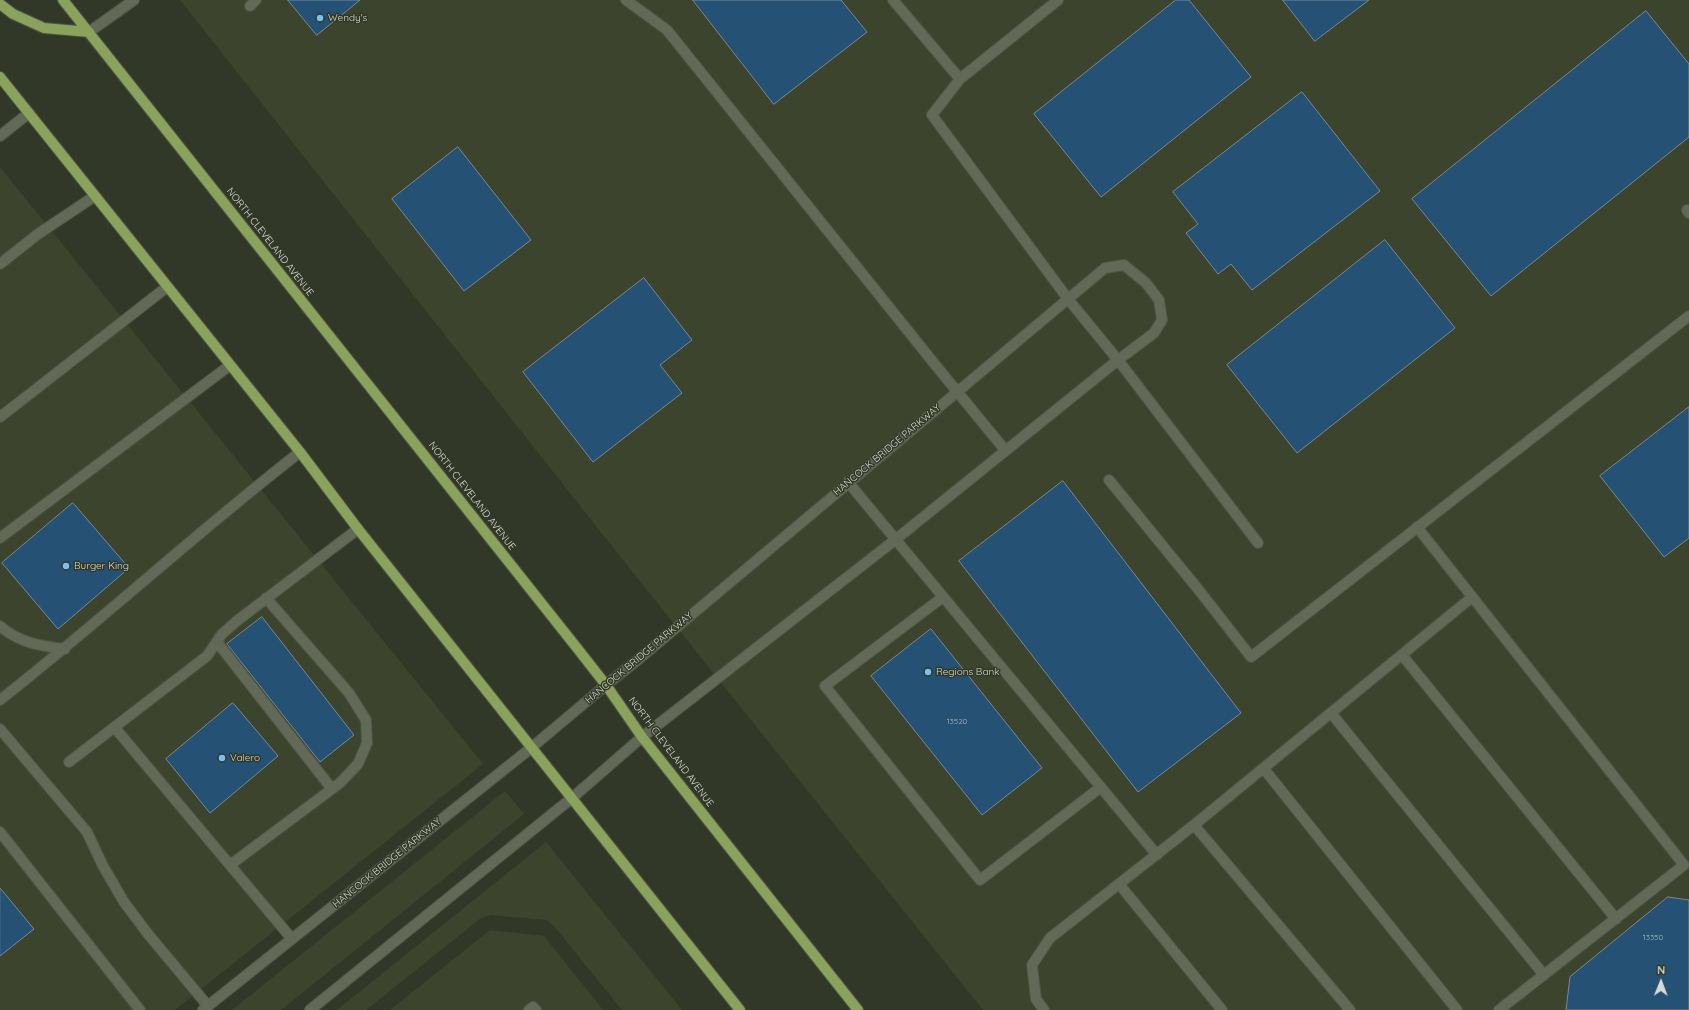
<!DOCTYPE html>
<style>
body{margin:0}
#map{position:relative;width:1689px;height:1010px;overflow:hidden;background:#323827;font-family:Quicksand,sans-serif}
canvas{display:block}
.north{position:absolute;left:1641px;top:962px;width:40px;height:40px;-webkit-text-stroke:3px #323827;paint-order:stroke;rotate:1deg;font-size:11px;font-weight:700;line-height:16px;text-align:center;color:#d6dbd0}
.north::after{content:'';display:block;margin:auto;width:14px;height:18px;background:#d6dbd0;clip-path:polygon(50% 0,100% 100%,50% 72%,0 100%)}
</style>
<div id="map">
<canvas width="1689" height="1010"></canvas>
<div class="north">N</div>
</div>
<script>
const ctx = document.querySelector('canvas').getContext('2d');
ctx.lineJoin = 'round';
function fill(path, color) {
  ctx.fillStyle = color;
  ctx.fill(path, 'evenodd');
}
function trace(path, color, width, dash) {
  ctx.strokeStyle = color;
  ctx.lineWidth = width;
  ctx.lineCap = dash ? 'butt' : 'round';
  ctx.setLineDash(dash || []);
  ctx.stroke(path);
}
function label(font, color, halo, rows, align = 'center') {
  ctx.font = font + ' Quicksand,sans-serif';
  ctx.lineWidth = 3;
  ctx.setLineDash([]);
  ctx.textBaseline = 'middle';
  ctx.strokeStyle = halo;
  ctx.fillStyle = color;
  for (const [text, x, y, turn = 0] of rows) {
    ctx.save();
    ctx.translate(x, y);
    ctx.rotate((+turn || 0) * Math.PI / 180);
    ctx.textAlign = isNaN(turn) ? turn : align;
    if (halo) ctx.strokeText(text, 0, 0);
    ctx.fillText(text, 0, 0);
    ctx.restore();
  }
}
fill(new Path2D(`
 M 180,0 L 1689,0 L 1689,1010 L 983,1010 L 619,555 Z
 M 0,167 L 483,764 L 175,1010 L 0,1010 Z
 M 505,791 L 524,814 L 281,1010 L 232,1010 Z
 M 546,842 L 682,1010 L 622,1010 L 554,926 L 546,920 L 491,915 L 481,918 L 366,1010 L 337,1010 Z
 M 490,930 L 544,936 L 603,1010 L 390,1010 Z`), '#3c442e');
const building = new Path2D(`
 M 288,0 L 360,0 L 317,35 Z
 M 693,0 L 841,0 L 867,32 L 774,104 Z
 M 1176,0 L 1189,0 L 1251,77 L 1101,197 L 1034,114 Z
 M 1283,0 L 1369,0 L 1315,41 Z
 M 1646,11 L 1689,64 L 1689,137 L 1491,296 L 1412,199 Z
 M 1302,92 L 1380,191 L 1252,290 L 1231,264 L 1218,274 L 1186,233 L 1198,224 L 1173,192 Z
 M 458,147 L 531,240 L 464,291 L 392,199 Z
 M 1385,240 L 1455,328 L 1297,453 L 1227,365 Z
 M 644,278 L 692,340 L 660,365 L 682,393 L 593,462 L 523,372 Z
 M 1689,407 L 1689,538 L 1664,557 L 1600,476 Z
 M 1063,481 L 1241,713 L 1138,792 L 959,561 Z
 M 73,503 L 129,568 L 58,629 L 2,563 Z
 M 262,617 L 354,735 L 320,762 L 227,644 Z
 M 931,629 L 1042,768 L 982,815 L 871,676 Z
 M 233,703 L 278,756 L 210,813 L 166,759 Z
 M 0,888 L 34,929 L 0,956 Z
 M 1668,897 L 1689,900 L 1689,1010 L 1566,1010 L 1570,977 Z`);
fill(building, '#245174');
trace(building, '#798997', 1);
const service = new Path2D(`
 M 626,0 L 667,30 L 937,367 L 1005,450
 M 893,0 L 960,79
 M 1058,0 L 960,79 L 932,115 L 1068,299 L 1118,360 L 1258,543
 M 250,6 L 256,0
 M 89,32 L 134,0
 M 0,136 L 29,113
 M 1687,210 L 1689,213
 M 0,264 L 38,234 L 95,196
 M 1068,299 L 1105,268 L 1124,265 L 1146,283 L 1159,300 L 1162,320 L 1154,333 L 1118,360
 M 0,417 L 167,287
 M 1109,480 L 1198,589 L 1251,657 L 1689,316
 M 848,482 L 1157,855
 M 1417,527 L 1684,865 L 1499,1010
 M 0,538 L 229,366
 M 943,597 L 825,686 L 980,880 L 1101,787
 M 0,626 C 19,643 41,646 65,649
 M 217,642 L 332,789
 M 1402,655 L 1616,919
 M 0,700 C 102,620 197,532 300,452
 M 1331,713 L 1544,975
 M 115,728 L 292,939
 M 0,729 L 87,832 L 103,866 L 124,902 L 148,934 L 208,1006
 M 69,762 L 207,656 L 222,634 L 238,620 L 358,529
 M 1264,769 L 1457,1010
 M 1194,825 L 1350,1010
 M 0,832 L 140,1010
 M 230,865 L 340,783 L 358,764 L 367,743 L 366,720 L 349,693 L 266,598
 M 1119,884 L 1222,1010
 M 529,1010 L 533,1007 L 536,1010
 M 1044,1010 L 1036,999 L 1032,965 L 1050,938 L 1194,825 L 1471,598`);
const minor = new Path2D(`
 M 606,685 L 640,658 L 1068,299
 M 642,737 L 895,540 L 1118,360`);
const secondary = new Path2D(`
 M 203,1010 L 531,748 L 606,685
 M 310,1010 L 572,798 L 642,737`);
const primary = new Path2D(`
 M 63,0 L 577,648 L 606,685 L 642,737 L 858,1010
 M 0,4 L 13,14 L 44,28 L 89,32
 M 0,77 L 300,452 L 358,529 L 740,1010`);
trace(service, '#4e5446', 12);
trace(minor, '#4e5446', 12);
trace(secondary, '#4e5446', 12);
trace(primary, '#4e5446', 12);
trace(service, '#626957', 10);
trace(minor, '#626957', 10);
trace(secondary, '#626957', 10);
trace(primary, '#8aa25b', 10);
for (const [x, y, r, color] of [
 [320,18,4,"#79bff8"],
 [66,566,4,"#79bff8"],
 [928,672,4,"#79bff8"],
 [222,758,4,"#79bff8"]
]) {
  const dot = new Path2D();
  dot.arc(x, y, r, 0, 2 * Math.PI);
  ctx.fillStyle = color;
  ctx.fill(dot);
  trace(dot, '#323827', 1.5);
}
label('8px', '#aab8b9', null, [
 ["13520",957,722],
 ["13350",1653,938]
]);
label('10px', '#d6dbd0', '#323827', [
 ["Wendy's",328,18],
 ["Burger King",74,566],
 ["Regions Bank",936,672],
 ["Valero",230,758]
], 'left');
label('10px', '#d6dbd0', '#323827', [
 ["NORTH CLEVELAND AVENUE",270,242,52],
 ["HANCOCK BRIDGE PARKWAY",887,450,-40],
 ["NORTH CLEVELAND AVENUE",472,496,52],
 ["HANCOCK BRIDGE PARKWAY",639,658,-40],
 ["NORTH CLEVELAND AVENUE",671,752,53],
 ["HANCOCK BRIDGE PARKWAY",387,863,-39]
]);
</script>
